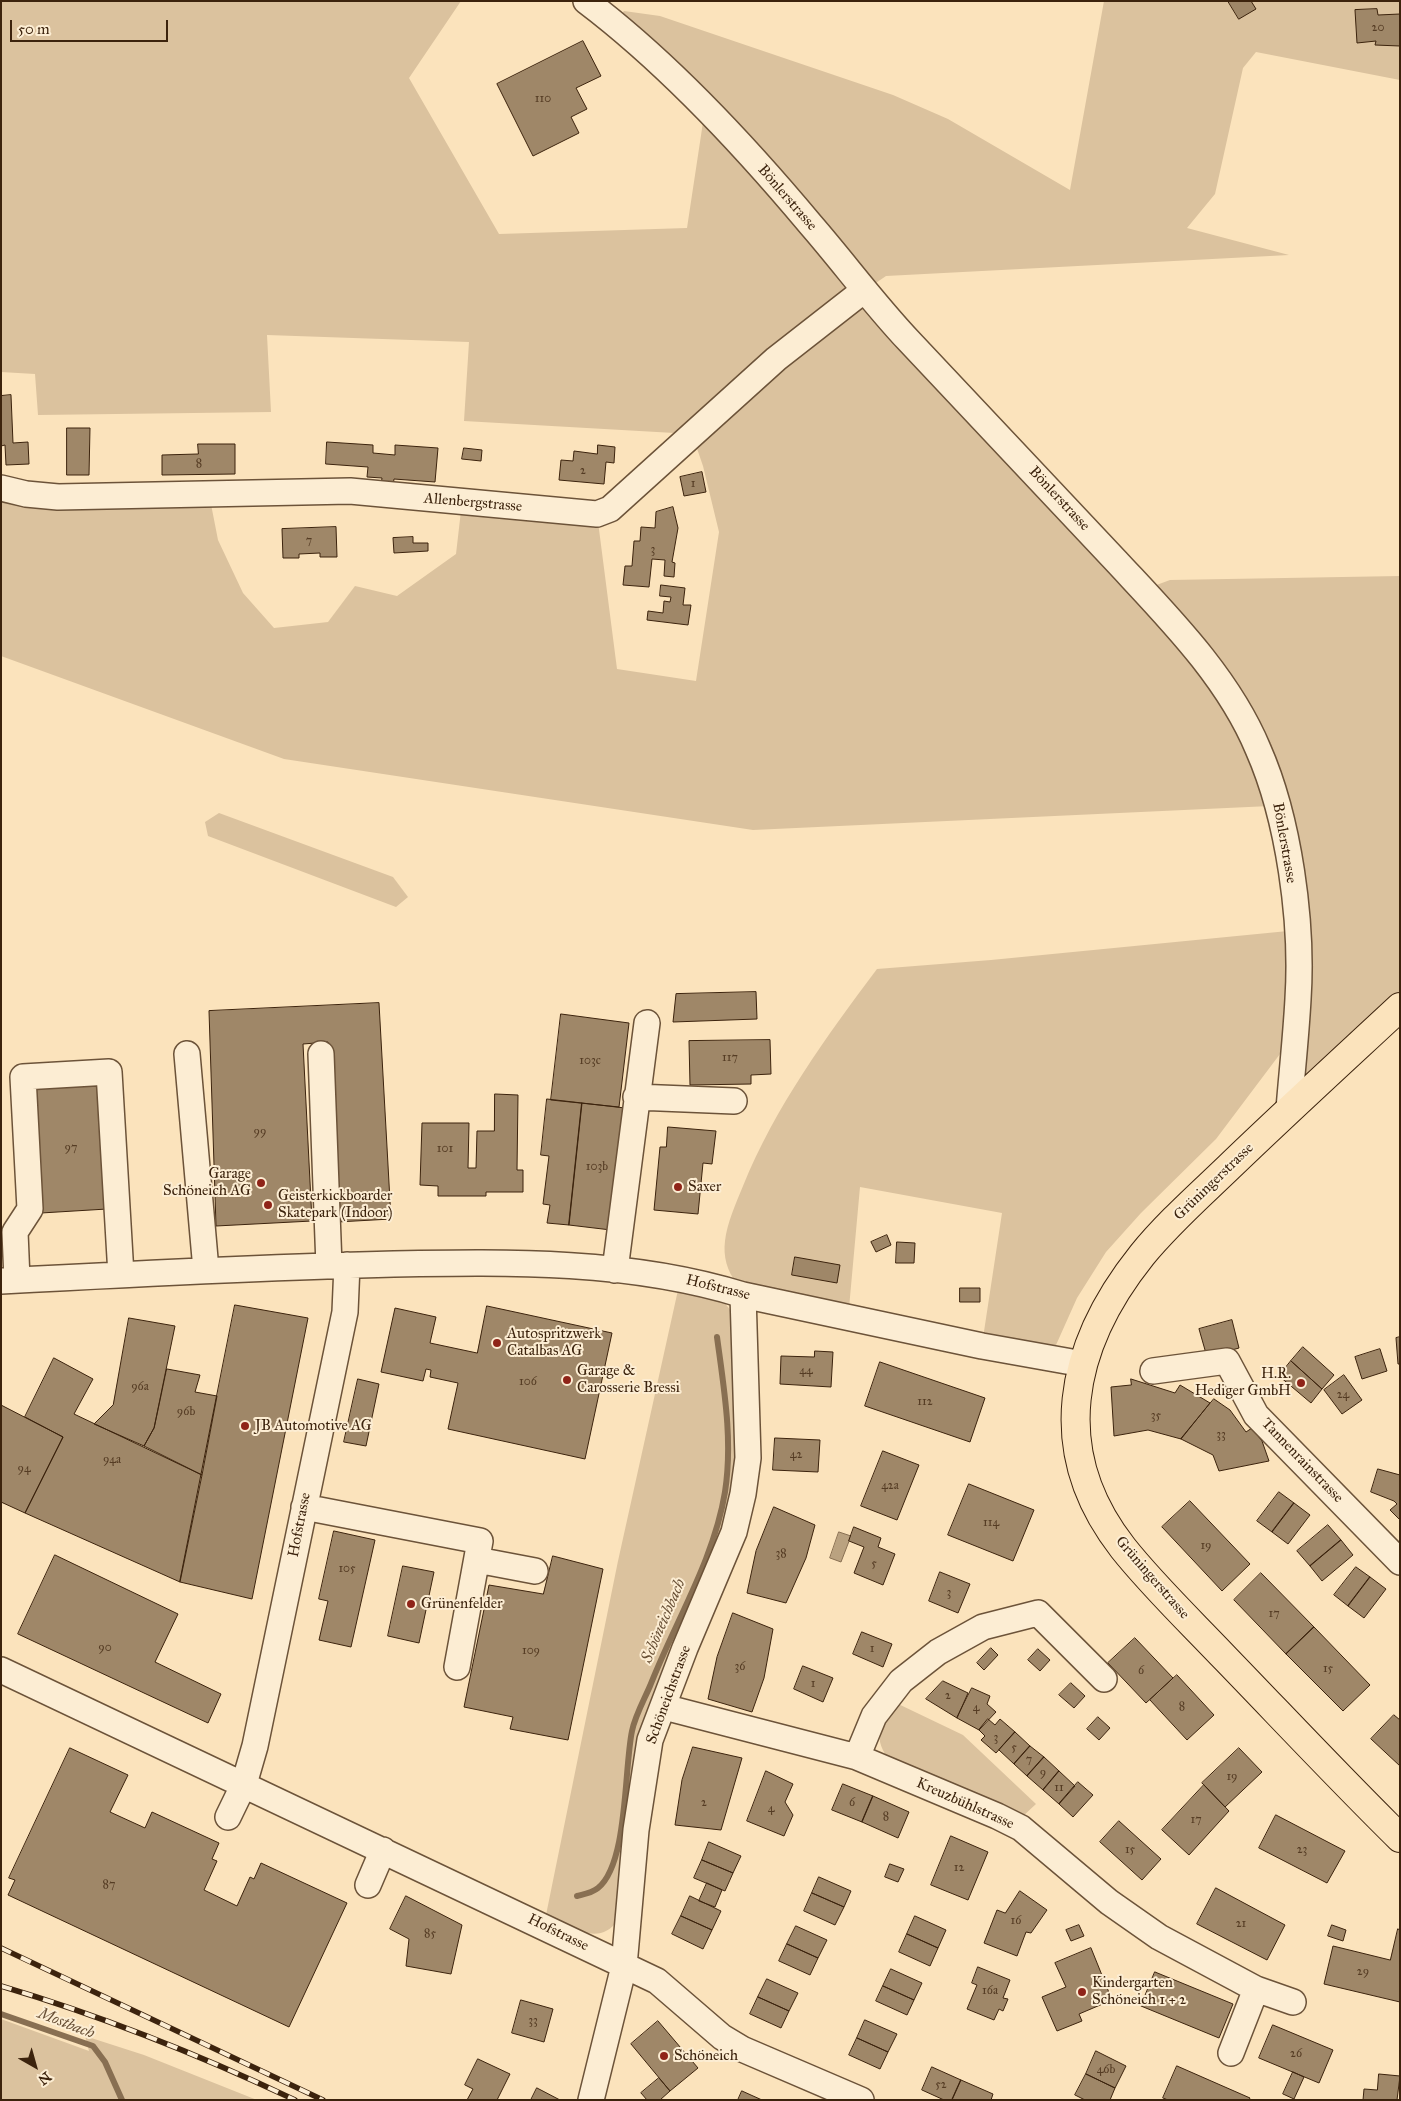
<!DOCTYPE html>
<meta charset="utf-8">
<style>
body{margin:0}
#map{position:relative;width:1401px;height:2101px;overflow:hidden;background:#fbe3bc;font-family:"IM FELL Great Primer",serif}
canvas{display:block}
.frame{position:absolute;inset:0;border:2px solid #3c230d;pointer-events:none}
.north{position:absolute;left:10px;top:2041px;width:50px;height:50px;-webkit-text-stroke:4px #fcedd3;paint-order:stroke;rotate:142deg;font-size:14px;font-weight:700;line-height:20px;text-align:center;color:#3c230d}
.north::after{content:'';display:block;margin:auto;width:18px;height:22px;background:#3c230d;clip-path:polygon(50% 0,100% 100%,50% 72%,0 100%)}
.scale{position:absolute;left:10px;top:20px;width:158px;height:22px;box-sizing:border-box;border:2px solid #3c230d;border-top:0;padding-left:6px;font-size:15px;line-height:18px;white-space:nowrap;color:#3c230d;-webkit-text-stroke:4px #fcedd3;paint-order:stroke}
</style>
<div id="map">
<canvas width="1401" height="2101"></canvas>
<div class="frame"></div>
<div class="north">N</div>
<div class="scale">50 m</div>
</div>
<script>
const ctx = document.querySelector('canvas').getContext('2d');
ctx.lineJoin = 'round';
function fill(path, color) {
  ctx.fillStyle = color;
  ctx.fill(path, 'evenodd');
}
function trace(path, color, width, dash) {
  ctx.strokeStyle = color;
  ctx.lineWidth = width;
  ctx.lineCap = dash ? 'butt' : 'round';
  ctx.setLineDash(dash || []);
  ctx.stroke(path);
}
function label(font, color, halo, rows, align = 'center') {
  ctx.font = font + ' "IM FELL Great Primer",serif';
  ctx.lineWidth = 4;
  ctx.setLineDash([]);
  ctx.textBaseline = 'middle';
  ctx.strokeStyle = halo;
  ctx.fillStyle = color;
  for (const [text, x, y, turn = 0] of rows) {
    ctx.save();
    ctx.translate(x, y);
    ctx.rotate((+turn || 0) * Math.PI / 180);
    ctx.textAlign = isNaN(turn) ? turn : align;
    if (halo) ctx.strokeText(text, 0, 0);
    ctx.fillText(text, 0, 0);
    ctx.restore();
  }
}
fill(new Path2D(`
 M 1,1 L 461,1 L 409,78 L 499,234 L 687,228 L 705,109 L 614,22 L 624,11 L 660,16 L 893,95 L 948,119 L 1070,190 L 1104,1 L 1400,1 L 1400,80 L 1256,52 L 1243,68 L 1215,194 L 1187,228 L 1289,255 L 886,276 L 864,291 L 1143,590 L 1170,580 L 1400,576 L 1400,1007 L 1289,1109 L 1298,999 L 1270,806 L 753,830 L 284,759 L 1,656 L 1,488 L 209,494 L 218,540 L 243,593 L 274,628 L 328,622 L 355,586 L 397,596 L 456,554 L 462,502 L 597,514 L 617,669 L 696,681 L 719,532 L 703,466 L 692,434 L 464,421 L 469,342 L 267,335 L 271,412 L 38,415 L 35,374 L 1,372 Z
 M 219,813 L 393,877 L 408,897 L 396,907 L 208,836 L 205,822 Z
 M 1288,931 L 1288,993 L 1283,1050 L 1216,1139 L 1141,1213 L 1106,1252 L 1077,1298 L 1056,1345 L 1028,1345 L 983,1338 L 1002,1213 L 860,1187 L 849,1308 L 737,1283 C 727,1272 723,1256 725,1241 C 727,1223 736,1203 743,1186 C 775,1107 826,1037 877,969 L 991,960 Z
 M 678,1290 L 723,1301 L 732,1312 L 738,1398 L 734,1506 L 650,1719 L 618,1920 C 599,1948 570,1926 546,1915 L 618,1561 Z
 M 892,1701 L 963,1735 L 1036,1804 L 1022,1817 L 891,1762 C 871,1738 881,1726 892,1701 Z
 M 1,2019 L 89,2051 L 85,2036 L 144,2055 L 257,2100 L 1,2100 Z`), '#dbc29e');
const water = new Path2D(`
 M 839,1532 L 851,1536 L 841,1562 L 830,1558 Z`);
fill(water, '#baa280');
trace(water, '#886f52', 1);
trace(new Path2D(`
 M 577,1896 C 585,1894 592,1893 598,1888 C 628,1864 624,1769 632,1731 C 635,1716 644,1700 650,1686 C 675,1622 714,1560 725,1492 C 733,1440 724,1389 717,1337
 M 1,2014 L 93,2046 L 105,2062 L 122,2100`), '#886f52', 6);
const building = new Path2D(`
 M 1228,1 L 1251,1 L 1256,9 L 1239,19 Z
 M 1377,9 L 1378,15 L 1400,14 L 1400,46 L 1375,45 L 1376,41 L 1357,43 L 1355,10 Z
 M 583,41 L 601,76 L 576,88 L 587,109 L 571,117 L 579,133 L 533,156 L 497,84 Z
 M 11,395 L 13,443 L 28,442 L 29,464 L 6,465 L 5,445 L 1,446 L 1,396 Z
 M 67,428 L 90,428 L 89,475 L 67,475 Z
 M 327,442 L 373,445 L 373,453 L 395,455 L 395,445 L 438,448 L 435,482 L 394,479 L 393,486 L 381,485 L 382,478 L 367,477 L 368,467 L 326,464 Z
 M 198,444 L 235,444 L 235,474 L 162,475 L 162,455 L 198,454 Z
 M 598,445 L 615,447 L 614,463 L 606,462 L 604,484 L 559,480 L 561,460 L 573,461 L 574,451 L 597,454 Z
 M 464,448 L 482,450 L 481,461 L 462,459 Z
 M 702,472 L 706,492 L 684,496 L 680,477 Z
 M 673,507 L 678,528 L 672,562 L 675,563 L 674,577 L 664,576 L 665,560 L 652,559 L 649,587 L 623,585 L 625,566 L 632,566 L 634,541 L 640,541 L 641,527 L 655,528 L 656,512 Z
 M 336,527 L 337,557 L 320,557 L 320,553 L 299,554 L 299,558 L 283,558 L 282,529 Z
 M 413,537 L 413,543 L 428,543 L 428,551 L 394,553 L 393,538 Z
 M 661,585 L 685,588 L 683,605 L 691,605 L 688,625 L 647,620 L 648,611 L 663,613 L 664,601 L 670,602 L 671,597 L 660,596 Z
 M 756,992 L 757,1019 L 673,1022 L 676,994 Z
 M 379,1003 L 391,1219 L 337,1222 L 328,1042 L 303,1044 L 312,1221 L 216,1226 L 209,1011 Z
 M 561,1014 L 629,1023 L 619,1107 L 551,1100 Z
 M 770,1040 L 771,1074 L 751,1075 L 751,1084 L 690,1085 L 689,1041 Z
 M 100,1082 L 107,1209 L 41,1213 L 34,1087 Z
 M 495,1094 L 518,1095 L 517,1170 L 523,1170 L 523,1192 L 486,1192 L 486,1196 L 438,1196 L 438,1186 L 420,1185 L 422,1123 L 469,1123 L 468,1168 L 476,1168 L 477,1131 L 494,1131 Z
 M 547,1099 L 582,1103 L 569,1225 L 547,1223 L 550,1205 L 543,1204 L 549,1156 L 541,1155 Z
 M 582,1103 L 625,1108 L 611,1230 L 569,1225 Z
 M 668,1127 L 716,1131 L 712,1164 L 703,1163 L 698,1214 L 654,1210 L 660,1147 L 666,1147 Z
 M 887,1235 L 891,1245 L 876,1252 L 871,1242 Z
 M 897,1242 L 915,1243 L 914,1263 L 896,1263 Z
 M 795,1257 L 840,1265 L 837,1283 L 792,1275 Z
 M 960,1288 L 980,1288 L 980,1302 L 960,1302 Z
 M 235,1305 L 308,1318 L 252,1599 L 180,1582 Z
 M 487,1306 L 612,1333 L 585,1459 L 448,1429 L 458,1383 L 430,1377 L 431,1370 L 426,1369 L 423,1381 L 381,1372 L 395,1308 L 436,1317 L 430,1343 L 477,1353 Z
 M 129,1318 L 175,1326 L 154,1428 L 144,1446 L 94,1424 L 113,1405 Z
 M 1232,1320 L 1239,1348 L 1207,1357 L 1199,1329 Z
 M 1400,1337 L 1400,1364 L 1398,1364 L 1396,1338 Z
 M 1303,1347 L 1334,1375 L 1322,1389 L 1291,1361 Z
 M 1380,1349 L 1387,1371 L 1362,1379 L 1355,1357 Z
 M 815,1351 L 833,1352 L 831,1387 L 780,1384 L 781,1356 L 814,1357 Z
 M 54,1358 L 93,1379 L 74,1414 L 202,1475 L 180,1582 L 25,1513 L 63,1437 L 25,1417 Z
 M 1291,1361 L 1322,1389 L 1311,1403 L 1279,1376 Z
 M 880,1362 L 985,1398 L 970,1442 L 865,1406 Z
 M 167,1369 L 200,1375 L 195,1392 L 217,1396 L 202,1475 L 144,1446 L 154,1428 Z
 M 1344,1375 L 1362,1400 L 1342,1414 L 1324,1390 Z
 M 358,1379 L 379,1384 L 366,1446 L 344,1442 Z
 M 1131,1379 L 1175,1393 L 1180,1385 L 1210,1403 L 1181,1439 L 1148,1430 L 1114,1436 L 1111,1387 L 1131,1385 Z
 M 1214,1399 L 1230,1410 L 1246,1432 L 1252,1428 L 1262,1441 L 1269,1461 L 1219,1471 L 1213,1455 L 1181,1439 Z
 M 1,1405 L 63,1437 L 25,1513 L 1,1502 Z
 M 775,1438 L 820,1440 L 818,1472 L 773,1470 Z
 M 883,1451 L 919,1465 L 897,1520 L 861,1506 Z
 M 1378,1469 L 1400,1475 L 1400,1520 L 1390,1510 L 1397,1504 L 1394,1501 L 1371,1492 Z
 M 969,1484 L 1034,1510 L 1013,1561 L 948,1535 Z
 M 1279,1492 L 1294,1503 L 1272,1532 L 1257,1521 Z
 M 1190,1501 L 1250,1564 L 1222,1591 L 1162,1527 Z
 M 1294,1503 L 1310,1515 L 1288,1544 L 1272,1532 Z
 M 774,1507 L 815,1525 L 806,1558 L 786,1603 L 747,1593 L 756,1551 Z
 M 1328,1525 L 1341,1540 L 1310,1566 L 1297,1551 Z
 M 854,1527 L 881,1538 L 878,1547 L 895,1554 L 883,1585 L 854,1573 L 864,1547 L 849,1541 Z
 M 334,1531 L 375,1540 L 351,1647 L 319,1640 L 328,1601 L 319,1599 Z
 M 1341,1540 L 1353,1555 L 1322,1581 L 1310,1566 Z
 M 55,1555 L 178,1614 L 155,1662 L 221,1694 L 208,1723 L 18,1634 Z
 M 553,1556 L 603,1569 L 568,1740 L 510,1729 L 513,1717 L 464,1707 L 489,1585 L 543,1594 Z
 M 403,1566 L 434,1572 L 419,1643 L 388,1636 Z
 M 1356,1567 L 1370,1577 L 1348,1606 L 1334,1595 Z
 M 940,1572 L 970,1584 L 958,1613 L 929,1601 Z
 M 1261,1573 L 1314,1627 L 1286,1654 L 1234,1600 Z
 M 1370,1577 L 1386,1589 L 1364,1618 L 1348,1606 Z
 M 733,1613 L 773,1629 L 764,1678 L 752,1712 L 708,1699 L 717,1657 Z
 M 1314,1627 L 1370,1685 L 1343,1711 L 1286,1654 Z
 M 862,1632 L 892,1644 L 883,1667 L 853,1654 Z
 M 1135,1638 L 1173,1678 L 1146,1703 L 1108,1663 Z
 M 991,1648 L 998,1655 L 984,1670 L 977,1663 Z
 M 1038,1649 L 1050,1660 L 1040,1671 L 1028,1660 Z
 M 803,1666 L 833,1678 L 823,1702 L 794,1689 Z
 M 1177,1675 L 1214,1715 L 1187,1740 L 1150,1700 Z
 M 943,1681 L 968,1693 L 957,1718 L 926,1699 Z
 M 1071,1683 L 1085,1696 L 1074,1708 L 1059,1695 Z
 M 972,1688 L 990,1696 L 987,1704 L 996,1712 L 979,1730 L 957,1718 Z
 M 1394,1715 L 1400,1720 L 1400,1766 L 1371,1739 Z
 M 1098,1717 L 1110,1728 L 1099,1740 L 1087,1729 Z
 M 988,1719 L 995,1725 L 1000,1719 L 1015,1732 L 996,1753 L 981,1740 L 985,1736 L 979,1730 Z
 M 1015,1732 L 1030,1746 L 1014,1764 L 999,1750 Z
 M 1030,1746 L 1044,1757 L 1027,1776 L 1014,1764 Z
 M 693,1747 L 742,1758 L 721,1830 L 675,1825 L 682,1780 Z
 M 70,1748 L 128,1775 L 110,1812 L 145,1828 L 152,1812 L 219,1843 L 212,1859 L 217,1861 L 204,1890 L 237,1906 L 250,1877 L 254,1879 L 261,1863 L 347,1903 L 289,2027 L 8,1895 L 15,1880 L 9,1878 Z
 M 1239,1748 L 1262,1772 L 1225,1807 L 1202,1783 Z
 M 1044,1757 L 1059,1771 L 1043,1790 L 1027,1776 Z
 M 766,1771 L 793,1784 L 785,1802 L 793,1815 L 784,1836 L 747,1821 Z
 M 1059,1771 L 1075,1786 L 1059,1804 L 1043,1790 Z
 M 1078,1782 L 1093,1795 L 1073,1817 L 1059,1804 Z
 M 843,1784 L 873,1796 L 862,1822 L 832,1810 Z
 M 1204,1785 L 1229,1811 L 1189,1855 L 1162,1830 Z
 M 873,1796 L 909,1812 L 898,1838 L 862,1822 Z
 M 1276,1815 L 1345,1851 L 1327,1883 L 1259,1848 Z
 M 1119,1821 L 1161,1859 L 1142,1880 L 1100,1842 Z
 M 951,1836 L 988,1852 L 968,1900 L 931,1885 Z
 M 709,1842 L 741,1856 L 733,1873 L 702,1860 Z
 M 702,1860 L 733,1873 L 725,1891 L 694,1878 Z
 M 890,1864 L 904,1869 L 898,1882 L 885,1877 Z
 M 819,1877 L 851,1891 L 844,1907 L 812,1893 Z
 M 707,1883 L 722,1890 L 715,1907 L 699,1901 Z
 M 1216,1888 L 1285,1925 L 1267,1960 L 1197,1924 Z
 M 1020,1891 L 1047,1910 L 1031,1933 L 1026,1932 L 1017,1956 L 984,1943 L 997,1910 L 1005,1913 Z
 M 812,1893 L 844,1907 L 835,1925 L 804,1911 Z
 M 406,1896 L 462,1925 L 451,1974 L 406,1966 L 409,1939 L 390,1929 Z
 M 690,1896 L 721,1911 L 712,1930 L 681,1916 Z
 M 681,1916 L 712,1930 L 703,1949 L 672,1934 Z
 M 915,1916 L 946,1930 L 938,1948 L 907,1934 Z
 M 1079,1925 L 1084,1936 L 1071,1941 L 1066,1930 Z
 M 1332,1925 L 1346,1930 L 1343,1941 L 1328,1936 Z
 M 796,1926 L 827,1940 L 818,1958 L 787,1944 Z
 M 1398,1929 L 1400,1930 L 1400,2002 L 1324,1984 L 1333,1946 L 1390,1960 Z
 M 907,1934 L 938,1948 L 930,1966 L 899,1952 Z
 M 787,1944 L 818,1958 L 810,1975 L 779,1961 Z
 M 1091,1948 L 1112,2000 L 1079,2014 L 1082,2021 L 1057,2031 L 1042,1997 L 1066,1987 L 1055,1963 Z
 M 978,1967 L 1010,1980 L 1003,1998 L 1008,1999 L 1003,2011 L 999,2009 L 994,2020 L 967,2009 L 977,1985 L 972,1983 Z
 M 891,1969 L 922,1983 L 914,2000 L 883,1986 Z
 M 1155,1972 L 1233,2004 L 1219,2038 L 1141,2006 Z
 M 767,1979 L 798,1993 L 789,2011 L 758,1997 Z
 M 883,1986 L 914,2000 L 907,2015 L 876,2001 Z
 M 758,1997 L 789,2011 L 781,2028 L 750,2014 Z
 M 521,2000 L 553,2009 L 544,2042 L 512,2033 Z
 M 865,2020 L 897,2034 L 888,2052 L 857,2038 Z
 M 658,2021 L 698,2068 L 670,2091 L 631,2044 Z
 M 1273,2025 L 1333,2050 L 1319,2083 L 1259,2058 Z
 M 857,2038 L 888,2052 L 880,2069 L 849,2055 Z
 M 1096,2051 L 1126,2066 L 1115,2088 L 1086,2074 Z
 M 478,2059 L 510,2074 L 497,2100 L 467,2100 L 473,2089 L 465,2085 Z
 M 1177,2066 L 1250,2098 L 1249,2100 L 1168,2100 L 1163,2098 Z
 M 932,2067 L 961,2080 L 952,2100 L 944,2100 L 922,2090 Z
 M 1293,2072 L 1304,2077 L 1294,2099 L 1283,2094 Z
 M 1086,2074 L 1115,2088 L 1110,2100 L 1085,2100 L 1075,2095 Z
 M 1379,2074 L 1400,2076 L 1397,2100 L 1363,2100 L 1364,2089 L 1377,2090 Z
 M 659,2078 L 670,2091 L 660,2100 L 647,2100 L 641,2093 Z
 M 961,2080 L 993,2094 L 991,2100 L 952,2100 Z
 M 537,2088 L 560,2100 L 531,2100 Z
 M 742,2091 L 762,2100 L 738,2100 Z`);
fill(building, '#9f8768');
trace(building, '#3c230d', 1);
const minor = new Path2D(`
 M 586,1 C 668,63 745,146 811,225 C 844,263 874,304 909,341 C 978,415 1048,488 1117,562 C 1169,618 1228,677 1258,749 C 1289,819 1303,922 1298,999 C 1296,1036 1292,1072 1289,1109
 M 1,488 L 26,494 L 58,497 L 350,491 L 597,514 L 610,509 L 776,359 L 863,291
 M 187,1054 L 206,1270
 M 321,1054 L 329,1266
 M 636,1097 L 734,1101
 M 615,1270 L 647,1023
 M 17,1280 L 15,1232 L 30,1209 L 23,1077 L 109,1072 L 121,1275
 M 1,1281 C 132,1274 263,1267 394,1264 C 510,1262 631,1260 743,1295 L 982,1346 L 1083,1364
 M 1153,1371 L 1227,1361 L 1256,1415 L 1400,1562
 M 304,1507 L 480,1541 L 457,1667
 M 477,1560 L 535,1571
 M 1,1670 L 657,1981 L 722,2037 L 742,2049 L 861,2100
 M 664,1707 L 857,1757 L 997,1816 L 1021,1828 L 1109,1902 L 1159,1937 L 1256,1989 L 1293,2002
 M 857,1757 L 874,1716 L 901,1681 L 938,1652 L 983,1627 L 1038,1613 L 1104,1679
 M 228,1817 L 244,1784 L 255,1746 L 345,1312 L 347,1265
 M 368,1885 L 383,1850
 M 1231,2053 L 1256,1989
 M 591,2100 L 624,1966 L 636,1830 L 650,1740 L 685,1648 L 734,1532 L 743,1494 L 748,1458 L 743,1295`);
const major = new Path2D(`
 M 1400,1007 C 1343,1060 1285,1113 1229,1167 C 1200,1195 1168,1223 1142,1255 C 1069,1346 1047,1451 1123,1548 C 1154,1587 1192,1623 1226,1659 C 1284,1719 1341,1780 1400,1838`);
trace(minor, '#6c5339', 28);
trace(major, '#3c230d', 30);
trace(minor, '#fcedd3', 25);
trace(major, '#fbe3bc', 28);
const rail = new Path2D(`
 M 1,1948 L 323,2100
 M 1,1986 C 102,2016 200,2055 295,2100`);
trace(rail, '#3c230d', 5.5);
trace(rail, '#fcedd3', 4, [11]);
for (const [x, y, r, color] of [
 [261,1183,5,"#8f2418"],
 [678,1187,5,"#8f2418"],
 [268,1205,5,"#8f2418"],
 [497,1343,5,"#8f2418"],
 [567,1380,5,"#8f2418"],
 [1301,1383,5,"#8f2418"],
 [245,1426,5,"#8f2418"],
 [411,1604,5,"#8f2418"],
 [1082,1992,5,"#8f2418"],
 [664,2056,5,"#8f2418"]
]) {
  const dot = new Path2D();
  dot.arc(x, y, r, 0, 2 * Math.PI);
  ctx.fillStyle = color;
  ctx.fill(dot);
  trace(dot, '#fcedd3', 2);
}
label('12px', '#553c24', null, [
 ["20",1378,28],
 ["110",543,99],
 ["8",199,464],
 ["2",583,471],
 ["1",693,484],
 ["7",309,541],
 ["3",653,550],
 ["117",730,1058],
 ["103c",590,1061],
 ["99",260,1132],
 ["97",71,1148],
 ["101",445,1149],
 ["103b",597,1167],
 ["44",806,1371],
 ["106",528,1382],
 ["96a",140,1387],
 ["24",1343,1395],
 ["112",925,1402],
 ["96b",186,1412],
 ["35",1156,1416],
 ["33",1221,1435],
 ["42",796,1455],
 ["94a",112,1460],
 ["94",24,1469],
 ["42a",890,1486],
 ["114",991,1523],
 ["19",1206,1546],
 ["38",781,1554],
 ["5",874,1564],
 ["105",347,1569],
 ["3",949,1593],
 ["17",1274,1614],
 ["90",105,1648],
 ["1",872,1649],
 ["109",531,1651],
 ["36",740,1667],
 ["15",1328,1669],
 ["6",1141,1671],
 ["1",813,1684],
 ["2",948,1696],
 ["8",1182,1707],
 ["4",976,1708],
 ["3",996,1738],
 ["5",1014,1748],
 ["7",1029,1760],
 ["9",1043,1773],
 ["19",1232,1777],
 ["11",1059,1788],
 ["2",704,1803],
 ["6",852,1803],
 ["4",771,1809],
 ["8",886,1817],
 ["17",1196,1820],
 ["15",1130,1850],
 ["23",1302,1850],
 ["12",959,1868],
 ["87",109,1885],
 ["16",1016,1921],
 ["21",1241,1924],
 ["85",430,1934],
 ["29",1363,1972],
 ["16a",990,1991],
 ["33",533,2021],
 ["26",1296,2054],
 ["46b",1106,2070],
 ["52",941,2085]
]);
label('15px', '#3c230d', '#fcedd3', [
 ["Bönlerstrasse",787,198,49],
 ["Bönlerstrasse",1059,499,47],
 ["Allenbergstrasse",473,503,5],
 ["Bönlerstrasse",1284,843,80],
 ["Grüningerstrasse",1214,1182,-44],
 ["Hofstrasse",718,1288,14],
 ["Tannenrainstrasse",1302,1461,46],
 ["Hofstrasse",300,1525,-79],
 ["Grüningerstrasse",1152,1578,49],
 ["Schöneichstrasse",669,1695,-70],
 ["Kreuzbühlstrasse",965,1804,24],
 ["Hofstrasse",558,1933,26]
]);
label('15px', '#3c230d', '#fcedd3', [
 ["Garage",251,1174,"right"],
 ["Schöneich AG",251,1191,"right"],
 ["Saxer",688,1187],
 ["Geisterkickboarder",278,1196],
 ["Skatepark (Indoor)",278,1213],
 ["Autospritzwerk",507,1334],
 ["Catalbas AG",507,1351],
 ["Garage &",577,1371],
 ["Carosserie Bressi",577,1388],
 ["H.R.",1291,1374,"right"],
 ["Hediger GmbH",1291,1391,"right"],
 ["JB Automotive AG",255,1426],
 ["Grünenfelder",421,1604],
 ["Kindergarten",1092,1983],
 ["Schöneich 1 + 2",1092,2000],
 ["Schöneich",674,2056]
], 'left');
label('italic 16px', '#684f35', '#fcedd3', [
 ["Schöneichbach",664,1621,-67],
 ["Mostbach",66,2024,21]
]);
</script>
